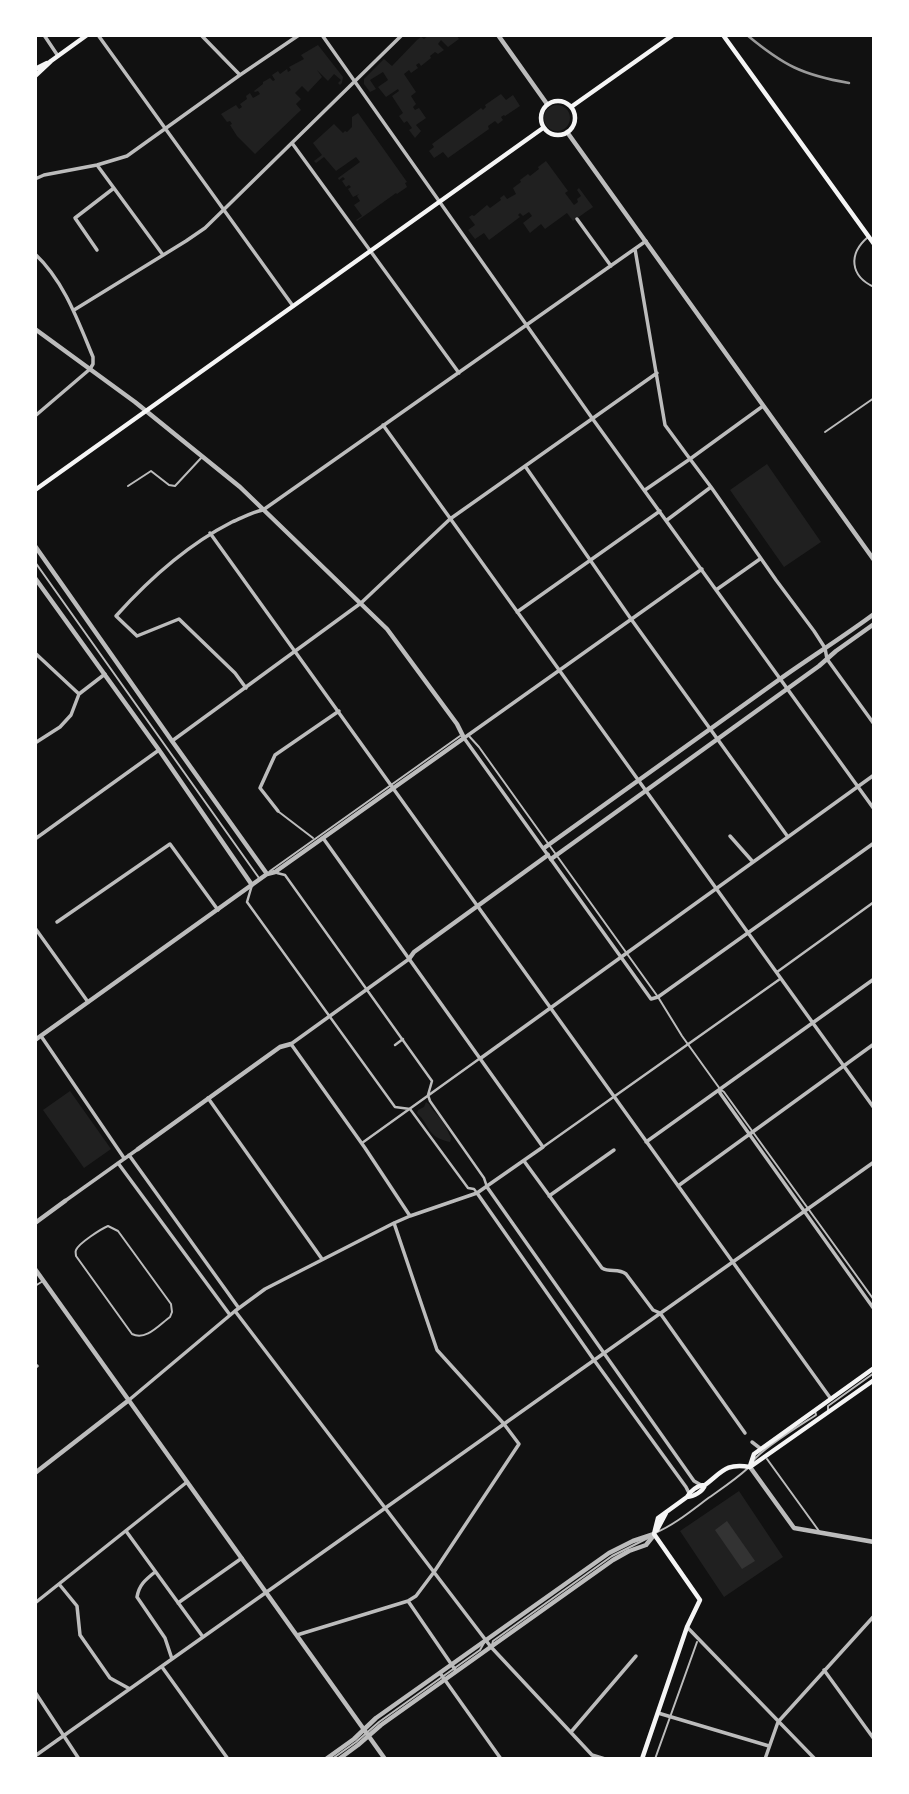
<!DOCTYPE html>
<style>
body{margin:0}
#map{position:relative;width:909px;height:1794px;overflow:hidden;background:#111;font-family:Mulish,sans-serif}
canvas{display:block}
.frame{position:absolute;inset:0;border:37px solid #fff;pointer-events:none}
</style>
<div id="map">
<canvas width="909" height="1794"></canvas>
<div class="frame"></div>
</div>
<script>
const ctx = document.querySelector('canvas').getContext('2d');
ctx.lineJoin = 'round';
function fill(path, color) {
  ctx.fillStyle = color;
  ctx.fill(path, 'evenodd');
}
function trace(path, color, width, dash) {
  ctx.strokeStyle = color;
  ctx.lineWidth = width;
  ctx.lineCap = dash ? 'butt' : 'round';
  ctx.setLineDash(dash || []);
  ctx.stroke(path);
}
fill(new Path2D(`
 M 429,35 L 453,35 L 454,37 L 457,36 L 459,39 L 448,47 L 441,40 L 438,44 L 444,50 L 438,54 L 435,52 L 430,56 L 431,58 L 421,66 L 419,63 L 416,65 L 418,68 L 411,73 L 409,70 L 404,74 L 416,92 L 411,96 L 416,104 L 413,107 L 415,110 L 419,108 L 426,118 L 416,125 L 421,131 L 415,138 L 409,130 L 412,128 L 407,121 L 404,123 L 399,116 L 403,113 L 392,96 L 399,91 L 398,89 L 386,97 L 378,87 L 388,80 L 383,72 L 370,80 L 376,89 L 370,92 L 364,84 L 364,79 L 384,59 L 392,66 L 417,40 L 421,37 L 424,39 Z
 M 318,45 L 343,77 L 342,83 L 340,85 L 338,83 L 341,80 L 334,74 L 328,81 L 317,70 L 322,77 L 308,92 L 302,86 L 295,93 L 301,99 L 296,104 L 301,110 L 255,154 L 237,136 L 230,125 L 232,124 L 230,121 L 227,122 L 221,114 L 236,105 L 239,109 L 242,107 L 240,104 L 247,99 L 246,96 L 250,93 L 253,98 L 260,94 L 258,91 L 255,92 L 254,91 L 263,84 L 263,82 L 270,78 L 273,81 L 275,80 L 272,75 L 278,71 L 280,74 L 287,69 L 288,72 L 291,70 L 289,67 L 304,59 L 301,55 Z
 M 501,94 L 506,100 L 513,95 L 520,106 L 505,116 L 504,115 L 501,117 L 503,120 L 498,124 L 495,121 L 488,126 L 489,129 L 448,158 L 443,152 L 434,158 L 429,151 L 434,147 L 432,144 L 481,108 L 483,110 L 486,107 L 485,105 Z
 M544 118a13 13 0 1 1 26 0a13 13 0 1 1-26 0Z
 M 358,113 L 407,182 L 405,183 L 407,187 L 397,194 L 396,193 L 357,221 L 356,220 L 362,216 L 354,205 L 360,201 L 357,196 L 359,194 L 353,197 L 348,189 L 351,187 L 349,185 L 346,187 L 342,181 L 345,179 L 343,177 L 339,180 L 338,178 L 360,162 L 356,157 L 336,171 L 324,157 L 316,163 L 314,161 L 322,155 L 313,143 L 334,124 L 343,133 L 345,131 L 347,132 L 352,127 L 352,117 Z
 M 546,161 L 568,191 L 565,193 L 574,205 L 578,202 L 577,199 L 581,196 L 577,190 L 579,188 L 593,207 L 573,221 L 567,213 L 545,229 L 541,224 L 530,233 L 523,223 L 532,216 L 529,212 L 523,216 L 520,213 L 518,215 L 520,217 L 489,240 L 484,233 L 475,239 L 468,230 L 475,225 L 469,217 L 472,215 L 474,216 L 487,205 L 490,208 L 501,200 L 500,198 L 504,195 L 507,199 L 516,194 L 513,188 L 521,182 L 520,180 L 528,174 L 530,176 L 539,169 L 538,167 Z
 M 767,464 L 821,542 L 784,567 L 730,490 Z
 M 70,1091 L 111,1149 L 84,1168 L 43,1110 Z
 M 426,1102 L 429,1104 C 432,1110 435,1112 440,1118 C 445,1123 448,1132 451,1138 L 450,1142 C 426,1137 431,1126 417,1113 L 418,1110 L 424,1107 Z
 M 739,1491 L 783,1557 L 724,1597 L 680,1531 Z`), '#202020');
fill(new Path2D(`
 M 727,1521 L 755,1561 L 742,1569 L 715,1530 Z`), '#333');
trace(new Path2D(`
 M 868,237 C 848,254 850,276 874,287
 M 825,432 L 874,398
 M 128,486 L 151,471 L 169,485 L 175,486 L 202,457
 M 35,562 L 259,878
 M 468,735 L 479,747 L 658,997 L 682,1036 L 720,1089 L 724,1092 L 874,1300
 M 279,812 L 313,838
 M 270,871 L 460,736
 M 108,1226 L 118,1231 L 171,1304 L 172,1312 L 170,1317 C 159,1325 146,1341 132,1334 L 76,1256 C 76,1254 75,1252 76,1250 C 79,1243 101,1229 108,1226 Z
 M 35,1286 L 43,1281
 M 828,1411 L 828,1406 L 874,1373
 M 767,1459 L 819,1531
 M 753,1461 C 764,1447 799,1426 816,1415 L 815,1411
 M 655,1533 C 674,1525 691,1511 707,1499 C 721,1489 735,1480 748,1468
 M 492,1645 L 493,1641 L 612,1556 L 648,1538
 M 332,1759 L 356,1742 L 379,1722 L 480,1650 L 484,1643
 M 655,1759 L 697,1642`), '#bcbcbc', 2);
trace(new Path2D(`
 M 277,873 L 285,875 L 432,1081 L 428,1095 L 430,1101 L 484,1178 L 487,1187
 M 252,885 L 247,902 L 395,1107 L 410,1109 L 468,1188 L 474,1189 L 477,1193
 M 777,972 L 874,902
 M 395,1045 L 403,1039
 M 362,1143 L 479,1059
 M 543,1147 L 780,979`), '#bcbcbc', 2.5);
trace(new Path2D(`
 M 44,35 L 58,56
 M 98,35 L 293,306
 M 201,35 L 240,75
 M 322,35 L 592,418 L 874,809
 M 292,143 L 459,373
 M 97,165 L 163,255
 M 35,179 L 44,175 L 97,165 L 127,156 L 240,75 L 299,35
 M 577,219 L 611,266
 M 635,249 L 665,425 L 690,459 L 763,406
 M 97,250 L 75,218 L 114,188
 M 35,254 C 64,281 78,321 93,357 L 93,364 L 90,369 L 35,416
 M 74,310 L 186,241 L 205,228 L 402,35
 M 383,425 L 874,1108
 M 525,466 L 631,619 L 788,837
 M 711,487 L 776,580 L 814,631 L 825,648 L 827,659 L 874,724
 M 645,490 L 690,459 L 711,487 L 667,520
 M 210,533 L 831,1399
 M 702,569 L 464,738 L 651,999 L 658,997 L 874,843
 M 716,590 L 760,559
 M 517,612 L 660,511
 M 35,653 L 79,694
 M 246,688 L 235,673 L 179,619 L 137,636 L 116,616 C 150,578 187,545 232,522 C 242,518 252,512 263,510 L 646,241
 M 172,741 L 361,603 L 450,519 L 657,373
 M 35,743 L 60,727 L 71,715 L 79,694 L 105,674
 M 278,811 L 260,788 L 275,755 L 339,711
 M 730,836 L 753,862
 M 35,839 L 159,750
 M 57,922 L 170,844 L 218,910
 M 35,928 L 88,1002
 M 409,959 L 291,1044 L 365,1148 L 410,1216
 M 41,1036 L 124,1158
 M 481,1058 L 874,775
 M 720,1089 L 720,1093 L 874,1309
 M 208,1098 L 322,1259
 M 646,1142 L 874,979
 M 129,1155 L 238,1307
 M 524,1161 L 602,1268 C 610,1273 618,1268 626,1274 L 653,1310 L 660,1313 L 745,1433
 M 118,1163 L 230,1315
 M 678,1186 L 874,1044
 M 487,1187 L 694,1481 L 701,1485
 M 477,1193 L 594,1360 L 686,1487 L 689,1493
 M 549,1196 L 614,1150
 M 65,1201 L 138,1149
 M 235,1311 L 491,1647 L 592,1755 L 605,1759
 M 35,1367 L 37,1366
 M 129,1400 L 235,1311 L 265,1289 L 394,1223 L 410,1216 L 477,1193 L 543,1147 L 323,838
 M 752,1442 L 761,1449
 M 126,1531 L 203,1637
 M 155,1572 C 145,1580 139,1585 137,1597 L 165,1638 L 172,1659
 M 59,1584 L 77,1606 L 80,1635 L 110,1678 L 130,1689
 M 408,1601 L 456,1671
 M 35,1603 L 187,1482
 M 178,1603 L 242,1558
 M 687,1627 L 815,1759
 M 297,1635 L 408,1601 L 416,1596 L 434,1572 L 519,1444 L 504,1424 L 437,1350 L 394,1223
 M 162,1667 L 228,1759
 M 824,1670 L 874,1739
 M 440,1673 L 501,1759
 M 35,1692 L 79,1759
 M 658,1713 L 769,1746
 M 571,1732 L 636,1656
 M 35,1756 L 874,1162
 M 765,1759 L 778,1722 L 874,1616`), '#bcbcbc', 3.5);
trace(new Path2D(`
 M 498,35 L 547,104
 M 567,132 L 874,560
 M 35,329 L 135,402 L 240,487 L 387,629 L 457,724 L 464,738 L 275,872 L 267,874 L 35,1040
 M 35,546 L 172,741 L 267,874
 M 35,578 L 159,750 L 252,885
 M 544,848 L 780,679 C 811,657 843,637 874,614
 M 551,859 L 819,666 L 836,651 L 874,624
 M 409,959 L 414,952 L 548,855
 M 138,1149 L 280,1047 L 291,1044
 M 35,1223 L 65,1201
 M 35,1269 L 385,1759
 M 750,1467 L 794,1528 L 874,1542
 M 35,1473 L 129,1400
 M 326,1759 L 354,1739 L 376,1718 L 609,1553 L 633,1541 L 654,1534
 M 339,1759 L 358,1745 L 381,1725 L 613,1560 L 629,1551 L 646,1545 L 654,1535`), '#bcbcbc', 4.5);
trace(new Path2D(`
 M 723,35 L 874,244
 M 35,69 L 47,63
 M 35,76 L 51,61 L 87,35
 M541 118a17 17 0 1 1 34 0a17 17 0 1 1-34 0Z
 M 571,107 L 673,35
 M 35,490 L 543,128
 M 750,1466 L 754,1454 L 874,1368
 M 687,1497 C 690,1491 698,1485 705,1485
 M 657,1530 L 666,1513
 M 654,1534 L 658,1518 L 687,1497 C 694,1497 703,1491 705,1485 C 723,1471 726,1463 750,1467 L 874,1380
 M 642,1759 L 687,1627 L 700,1600 L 654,1534`), '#f5f5f5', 4.5);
trace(new Path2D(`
 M 747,35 C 783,65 802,75 849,83`), '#9a9a9a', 2.5);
</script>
